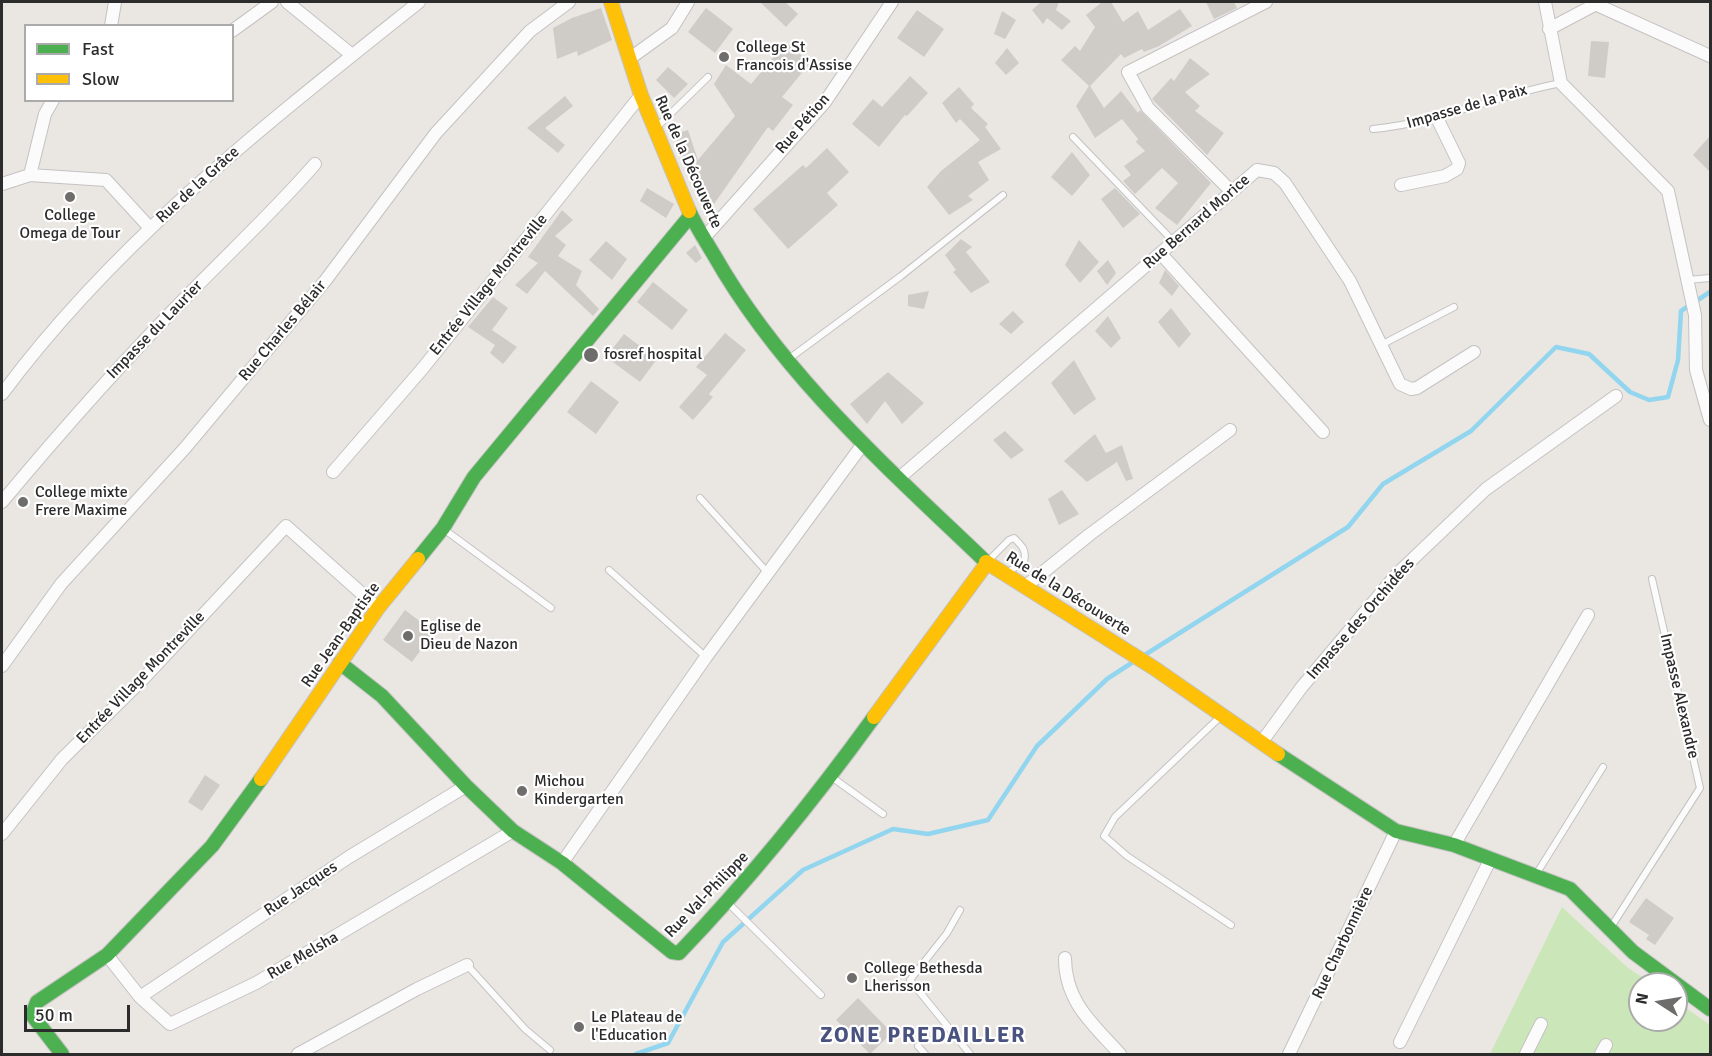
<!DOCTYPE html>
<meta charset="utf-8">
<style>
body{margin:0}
#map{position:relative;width:1712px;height:1056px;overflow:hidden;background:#eae6e2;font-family:Signika,sans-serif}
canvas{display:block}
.frame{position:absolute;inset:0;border:3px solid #2c2c2c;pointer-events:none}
.legend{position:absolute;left:24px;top:24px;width:210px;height:78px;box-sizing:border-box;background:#fff;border:2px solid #ababab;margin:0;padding:8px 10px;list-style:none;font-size:18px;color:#2c2c2c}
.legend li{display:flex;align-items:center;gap:12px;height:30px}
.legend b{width:30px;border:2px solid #ababab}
.north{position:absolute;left:1628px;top:972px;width:60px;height:60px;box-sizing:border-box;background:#fff;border:2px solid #ababab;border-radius:50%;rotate:282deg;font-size:16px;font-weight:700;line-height:24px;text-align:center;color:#2c2c2c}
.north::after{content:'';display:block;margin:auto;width:21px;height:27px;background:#6e6d6c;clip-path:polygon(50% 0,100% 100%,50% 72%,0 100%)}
.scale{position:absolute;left:24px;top:1005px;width:106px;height:27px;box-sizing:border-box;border:3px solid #2c2c2c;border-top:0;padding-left:8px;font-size:18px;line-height:21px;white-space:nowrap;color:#2c2c2c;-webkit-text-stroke:4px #fff;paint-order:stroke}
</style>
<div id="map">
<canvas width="1712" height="1056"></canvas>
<div class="frame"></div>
<ul class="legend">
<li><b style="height:8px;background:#4caf50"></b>Fast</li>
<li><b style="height:8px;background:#ffc107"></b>Slow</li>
</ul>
<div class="north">N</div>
<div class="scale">50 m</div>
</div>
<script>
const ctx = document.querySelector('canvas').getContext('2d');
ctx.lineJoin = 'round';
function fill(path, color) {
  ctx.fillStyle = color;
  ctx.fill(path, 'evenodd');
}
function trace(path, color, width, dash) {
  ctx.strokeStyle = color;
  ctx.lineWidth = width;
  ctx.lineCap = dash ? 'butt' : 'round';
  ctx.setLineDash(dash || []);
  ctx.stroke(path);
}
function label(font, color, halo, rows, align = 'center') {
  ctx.font = font + ' Signika,sans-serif';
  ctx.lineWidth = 4.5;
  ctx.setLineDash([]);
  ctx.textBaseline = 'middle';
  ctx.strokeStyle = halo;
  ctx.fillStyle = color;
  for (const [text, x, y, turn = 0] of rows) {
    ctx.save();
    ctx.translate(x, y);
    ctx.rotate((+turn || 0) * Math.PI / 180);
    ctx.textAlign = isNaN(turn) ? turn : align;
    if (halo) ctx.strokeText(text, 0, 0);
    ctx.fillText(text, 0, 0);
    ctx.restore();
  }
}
fill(new Path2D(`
 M 1562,907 L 1627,967 L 1652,984 L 1640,984 L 1640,1020 L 1676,1020 L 1676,1001 L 1710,1025 L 1710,1054 L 1490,1054 Z`), '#cbe7b9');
trace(new Path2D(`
 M 1143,656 L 1348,527 L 1383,484 L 1471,431 L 1556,347 L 1589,354 L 1630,392 L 1649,400 L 1668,397 L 1678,360 L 1681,311 L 1710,292
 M 636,1054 L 668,1043 L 723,942 L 803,870 L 893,829 L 928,834 L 988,820 L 1037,746 L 1107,679 L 1133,662`), '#92d5ef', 4.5);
fill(new Path2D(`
 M 760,2 L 785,2 L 798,14 L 786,27 Z
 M 1041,2 L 1059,2 L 1056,10 L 1071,21 L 1062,30 L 1047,18 L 1043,24 L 1032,10 Z
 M 1102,2 L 1111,2 L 1123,22 L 1138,11 L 1148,30 L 1180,9 L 1192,26 L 1159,46 L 1144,52 L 1142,49 L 1124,58 L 1121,54 L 1090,86 L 1104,108 L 1121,91 L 1138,113 L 1140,110 L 1211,183 L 1177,225 L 1155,208 L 1178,183 L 1162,168 L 1135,194 L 1123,181 L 1131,175 L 1124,166 L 1145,151 L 1136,142 L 1138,139 L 1122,119 L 1095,138 L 1076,106 L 1089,86 L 1061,60 L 1075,46 L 1080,51 L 1095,27 L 1086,15 Z
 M 1206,2 L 1234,2 L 1237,8 L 1214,19 Z
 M 601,8 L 612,40 L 578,56 L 577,51 L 557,59 L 553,28 L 572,18 Z
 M 706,8 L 733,29 L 715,53 L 688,32 Z
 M 917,10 L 944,29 L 924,57 L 897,38 Z
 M 1002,11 L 1016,20 L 1005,39 L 994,34 Z
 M 1591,41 L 1609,42 L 1605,78 L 1588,76 Z
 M 786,42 L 810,63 L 782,97 L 793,105 L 773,131 L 768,127 L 714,204 L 683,156 L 675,134 L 688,130 L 698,160 L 735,116 L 714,84 L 726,65 L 751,84 Z
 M 1007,48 L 1019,63 L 1006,75 L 995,63 Z
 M 1190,58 L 1210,74 L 1185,92 L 1200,106 L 1195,111 L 1224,133 L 1207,155 L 1152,99 L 1171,78 L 1174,81 Z
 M 668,67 L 688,84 L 674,98 L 656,80 Z
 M 910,76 L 928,93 L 907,116 L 905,115 L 879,147 L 852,124 L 873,99 L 882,107 Z
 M 959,87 L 974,104 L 971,108 L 988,124 L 985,127 L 1001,149 L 978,162 L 989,180 L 968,196 L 973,200 L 949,215 L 927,187 L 941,171 L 980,140 L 960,119 L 956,123 L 942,103 Z
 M 565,96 L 573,106 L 545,128 L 565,145 L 558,153 L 527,128 Z
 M 1710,136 L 1710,172 L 1693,155 Z
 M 827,148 L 849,172 L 827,193 L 838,205 L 788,249 L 753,209 L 803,165 L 806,168 Z
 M 1072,152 L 1090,175 L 1072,196 L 1051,177 Z
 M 647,188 L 674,204 L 666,218 L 640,201 Z
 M 1115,188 L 1140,214 L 1123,228 L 1101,199 Z
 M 562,210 L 573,220 L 555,236 L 566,245 L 558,256 L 582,271 L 576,285 L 599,309 L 593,316 L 545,271 L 527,294 L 515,285 L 538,263 L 528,257 Z
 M 961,239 L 972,247 L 966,252 L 990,282 L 971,293 L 953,272 L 956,270 L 945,255 Z
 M 1079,240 L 1099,262 L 1080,283 L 1065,265 Z
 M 606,241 L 627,259 L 612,280 L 589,260 Z
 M 695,245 L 702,258 L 696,263 L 686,253 Z
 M 1108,260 L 1116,273 L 1107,285 L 1097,271 Z
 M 1165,270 L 1179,286 L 1172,296 L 1159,283 Z
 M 653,282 L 688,310 L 672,330 L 637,302 Z
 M 929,291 L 924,309 L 908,306 L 908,295 Z
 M 493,297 L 508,308 L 492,330 L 517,347 L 503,364 L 490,353 L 495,345 L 468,327 Z
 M 1171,308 L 1191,334 L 1179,348 L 1158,322 Z
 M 1013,311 L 1024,322 L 1011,334 L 999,324 Z
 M 1108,316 L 1121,338 L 1111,348 L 1095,331 Z
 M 725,333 L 746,350 L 709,394 L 713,397 L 693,420 L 679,407 L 707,375 L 696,367 Z
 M 624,334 L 657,359 L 640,382 L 606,357 Z
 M 1074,360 L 1096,399 L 1074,415 L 1051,383 Z
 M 888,372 L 924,403 L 902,424 L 885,401 L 867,424 L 850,404 Z
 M 591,381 L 619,402 L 596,434 L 567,412 Z
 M 1005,431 L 1024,450 L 1011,459 L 993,440 Z
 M 1095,434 L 1106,453 L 1122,445 L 1133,479 L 1126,481 L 1117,462 L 1087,482 L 1064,461 Z
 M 1062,490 L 1079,514 L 1059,525 L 1048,499 Z
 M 405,610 L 434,632 L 412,662 L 383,640 Z
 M 205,775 L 220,785 L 202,811 L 188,802 Z
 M 1646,898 L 1674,918 L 1655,945 L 1646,939 L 1649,935 L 1629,922 Z
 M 858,998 L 892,1033 L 870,1054 L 836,1020 Z`), '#cfccc8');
const lane = new Path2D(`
 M 658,126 L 708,77
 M 1373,129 C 1438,123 1497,95 1561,83
 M 1073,137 L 1174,242
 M 1688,280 L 1710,278
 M 1381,345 L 1454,307
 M 790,358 L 901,276 L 1003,195
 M 700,498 L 768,573
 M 445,530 L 551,608
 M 987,562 L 1009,540 L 1014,538 C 1022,546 1027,550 1024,562 L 1008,572
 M 609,570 L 706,657
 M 1221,716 L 1115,817 L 1104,836 L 1127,856 L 1231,925
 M 833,778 L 883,814
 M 1537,873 L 1603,767
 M 730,905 L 821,995
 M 960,910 L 947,933 L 910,980 L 970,1054
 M 1611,927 L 1700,788 L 1652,579
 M 467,965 L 525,1029 L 550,1050
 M 918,1046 L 925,1054`);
const street = new Path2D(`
 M 287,2 L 352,55
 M 1545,2 L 1561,83 L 1668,191 L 1695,315 L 1696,370 L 1710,420
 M 1595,4 L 1710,56
 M 111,26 L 115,2
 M 1549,29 L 1600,2
 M 232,31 L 272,2
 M 629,59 L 672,28 L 688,2
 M 30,175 L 45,114 L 53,100
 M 2,184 L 30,175 L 106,180 L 150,228
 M 1401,185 L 1445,176 L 1457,169 L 1459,163 L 1437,118
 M 1231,191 L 1148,108 L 1128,72 L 1266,2
 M 703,239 L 825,102 L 892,2
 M 1161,254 L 1323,432
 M 2,394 C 116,240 270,121 419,2
 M 333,472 L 423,368 L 641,95
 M 898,479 L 1257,170 L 1274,173 L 1285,183 L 1350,281 L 1400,384 L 1411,389 L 1417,388 L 1474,352
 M 2,502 C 62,430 125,359 191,292 C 233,249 276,209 315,164
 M 1026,586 L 1089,535 L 1230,430
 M 2,666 L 61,584 L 185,448 L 325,281 L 436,133 L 530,31 L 569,2
 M 1261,743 L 1301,688 L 1397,574 L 1486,489 L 1616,396
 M 2,834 L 62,759 L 144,678 L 286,526 L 378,608
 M 1454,845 L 1588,615
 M 562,863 L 706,657 L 863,444
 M 107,955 L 140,997 L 170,1024 L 256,983 L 513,831
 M 1065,958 C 1065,1002 1093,1024 1120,1054
 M 140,997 L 349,857 L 466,786
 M 1400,1042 L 1491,858
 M 298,1054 L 417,989 L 467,965
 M 1289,1054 L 1396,831
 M 1526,1054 L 1541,1024
 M 1601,1054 L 1606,1045`);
const fast = new Path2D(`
 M 689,211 C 696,226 705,240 714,255 C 782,375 888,468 986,562
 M 418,559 L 443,528 L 474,477 L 691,215
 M 340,663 L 382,696 L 466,786 L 513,831 L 562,863 L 672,952 L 679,953 C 750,879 814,800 874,717
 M 1278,754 L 1396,831 L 1454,845 L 1570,889 L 1633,952 L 1710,1009
 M 62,1054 L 32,1015 L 37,1002 L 107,955 L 212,846 L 261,779`);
const slow = new Path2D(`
 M 611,2 L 641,95 L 689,211
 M 986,562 L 1154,668 L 1278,754
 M 874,717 L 987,563
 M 261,779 L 378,608 L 418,559`);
trace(lane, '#c4c2c3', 8);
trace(street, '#c4c2c3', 14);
trace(fast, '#c4c2c3', 16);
trace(slow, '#c4c2c3', 16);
trace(lane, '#fcfbfb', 6);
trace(street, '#fcfbfb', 12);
trace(fast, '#4caf50', 14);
trace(slow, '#ffc107', 14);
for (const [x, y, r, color] of [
 [724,57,6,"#6e6d6c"],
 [70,197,6,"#6e6d6c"],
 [591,355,8,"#6e6d6c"],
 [23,502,6,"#6e6d6c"],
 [408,636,6,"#6e6d6c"],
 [522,791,6,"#6e6d6c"],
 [852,978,6,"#6e6d6c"],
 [579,1027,6,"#6e6d6c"]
]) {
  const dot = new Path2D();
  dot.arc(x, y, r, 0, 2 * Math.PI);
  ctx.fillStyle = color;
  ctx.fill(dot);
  trace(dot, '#fff', 2);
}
label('16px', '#2c2c2c', '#fff', [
 ["College St",736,48],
 ["Francois d'Assise",736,66],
 ["College",70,216,"center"],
 ["Omega de Tour",70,234,"center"],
 ["fosref hospital",604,355],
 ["College mixte",35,493],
 ["Frere Maxime",35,511],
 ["Eglise de",420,627],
 ["Dieu de Nazon",420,645],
 ["Michou",534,782],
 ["Kindergarten",534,800],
 ["College Bethesda",864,969],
 ["Lherisson",864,987],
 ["Le Plateau de",591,1018],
 ["l'Education",591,1036]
], 'left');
label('16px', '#2c2c2c', '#fff', [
 ["Impasse de la Paix",1467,107,-16],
 ["Rue Pétion",803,124,-49],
 ["Rue de la Découverte",688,162,66],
 ["Rue de la Grâce",198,185,-42],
 ["Rue Bernard Morice",1197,222,-41],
 ["Entrée Village Montreville",489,285,-51],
 ["Impasse du Laurier",155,330,-46],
 ["Rue Charles Bélair",283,331,-50],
 ["Rue de la Découverte",1068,594,32],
 ["Impasse des Orchidées",1361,619,-49],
 ["Rue Jean-Baptiste",341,635,-55],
 ["Entrée Village Montreville",141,678,-46],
 ["Impasse Alexandre",1679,696,77],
 ["Rue Jacques",301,889,-34],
 ["Rue Val-Philippe",707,895,-46],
 ["Rue Charbonnière",1343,943,-65],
 ["Rue Melsha",303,956,-30]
]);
ctx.letterSpacing = '1.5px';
label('bold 22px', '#4a537f', '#fff', [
 ["ZONE PREDAILLER",923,1036]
]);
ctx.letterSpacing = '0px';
</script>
